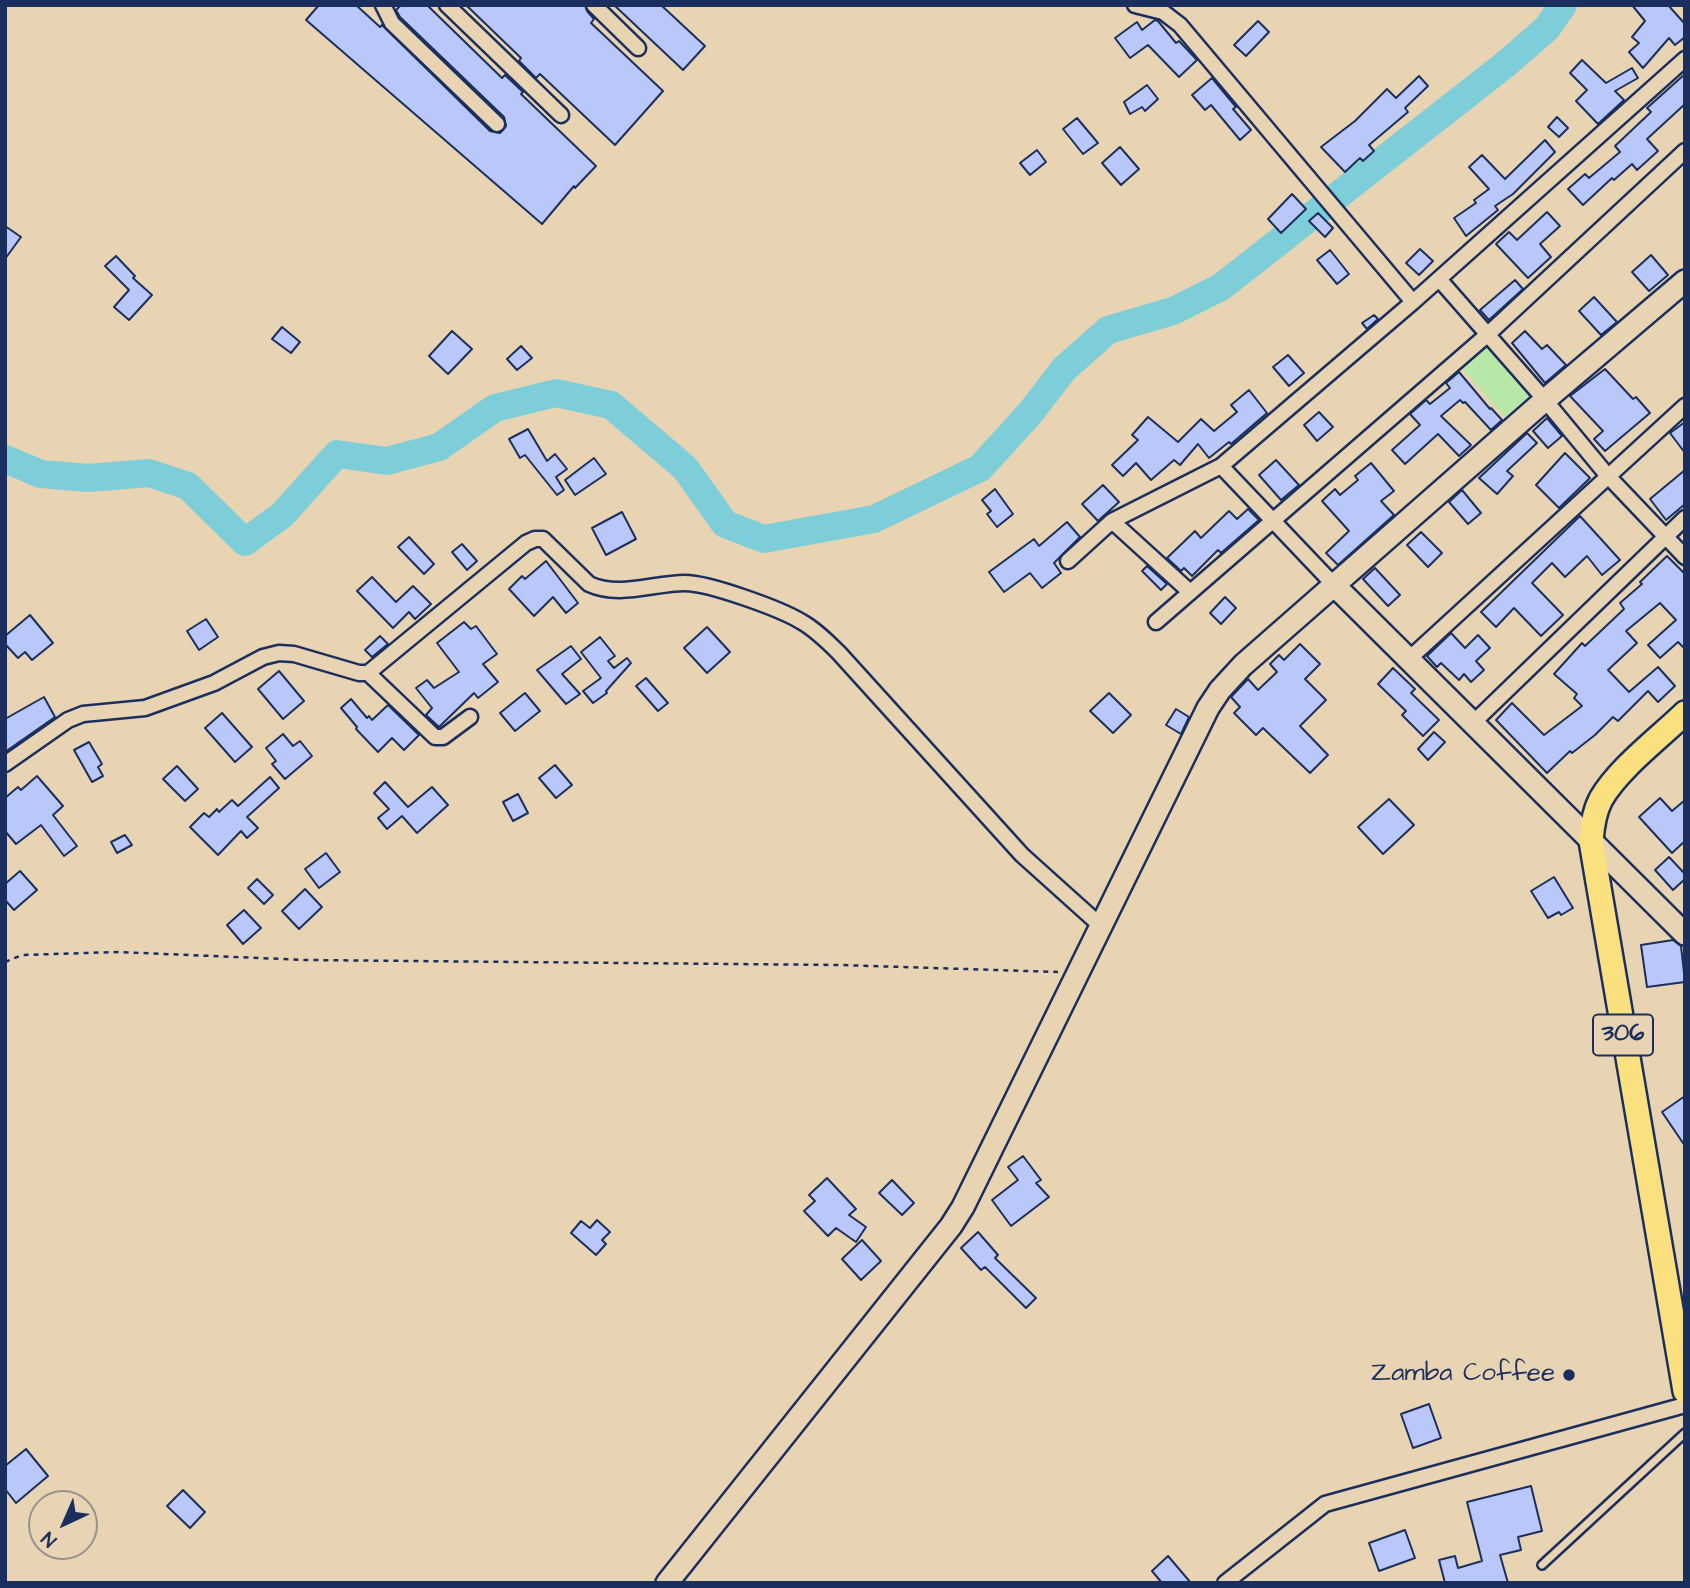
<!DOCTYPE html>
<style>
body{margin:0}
#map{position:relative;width:1690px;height:1588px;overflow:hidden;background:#e8d4b2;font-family:"Architects Daughter",sans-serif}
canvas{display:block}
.frame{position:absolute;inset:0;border:7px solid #1b2f5e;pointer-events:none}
.north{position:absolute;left:28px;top:1490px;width:70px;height:70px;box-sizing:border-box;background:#e8d4b2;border:2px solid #969290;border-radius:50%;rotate:224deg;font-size:19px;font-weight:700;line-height:28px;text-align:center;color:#1b2f5e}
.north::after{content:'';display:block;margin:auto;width:24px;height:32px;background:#1b2f5e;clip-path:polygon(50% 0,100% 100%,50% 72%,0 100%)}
</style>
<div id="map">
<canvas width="1690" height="1588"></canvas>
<div class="frame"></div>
<div class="north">N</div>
</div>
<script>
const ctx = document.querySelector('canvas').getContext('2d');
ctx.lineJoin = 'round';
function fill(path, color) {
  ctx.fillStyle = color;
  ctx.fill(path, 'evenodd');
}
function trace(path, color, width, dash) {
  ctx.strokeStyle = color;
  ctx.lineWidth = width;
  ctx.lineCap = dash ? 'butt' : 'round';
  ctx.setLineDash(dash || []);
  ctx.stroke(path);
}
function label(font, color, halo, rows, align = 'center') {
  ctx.font = font + ' "Architects Daughter",sans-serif';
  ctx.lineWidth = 5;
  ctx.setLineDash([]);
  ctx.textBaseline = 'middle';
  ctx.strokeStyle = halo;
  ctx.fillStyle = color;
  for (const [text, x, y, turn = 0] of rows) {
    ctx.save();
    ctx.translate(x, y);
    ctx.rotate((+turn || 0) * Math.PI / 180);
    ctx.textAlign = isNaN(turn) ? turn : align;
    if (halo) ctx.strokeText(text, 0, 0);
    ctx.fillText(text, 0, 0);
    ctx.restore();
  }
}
fill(new Path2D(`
 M 1486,342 L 1533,397 L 1507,419 L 1459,365 Z`), '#b7e8a8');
trace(new Path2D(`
 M 5,459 L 41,474 L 88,478 L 149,473 L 188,486 L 245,542 L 282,515 L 337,454 L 387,461 L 439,447 L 495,408 L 556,393 L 611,405 L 685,468 L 725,524 L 764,539 L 874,519 L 980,468 L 1031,412 L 1064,369 L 1108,330 L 1173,311 L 1221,287 L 1507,63 L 1547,28 L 1563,5`), '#7eced9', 28);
const building = new Path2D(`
 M 319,5 L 356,5 L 380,27 L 382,25 L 490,131 L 500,133 L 506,126 L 504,117 L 400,17 L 396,10 L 401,5 L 427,5 L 502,78 L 505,75 L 523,92 L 521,94 L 596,166 L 575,188 L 574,186 L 542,224 L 306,20 Z
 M 466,5 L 585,5 L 587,11 L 594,19 L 591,23 L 663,91 L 615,145 L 540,74 L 536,78 L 519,61 L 521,58 Z
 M 614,5 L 661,5 L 705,46 L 683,70 Z
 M 1632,5 L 1668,5 L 1685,24 L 1685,37 L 1675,45 L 1669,38 L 1643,68 L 1629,52 L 1639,43 L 1632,37 L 1645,21 Z
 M 1155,20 L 1158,21 L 1176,43 L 1179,41 L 1197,60 L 1179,77 L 1148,45 L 1130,58 L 1115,38 L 1137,22 L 1142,30 Z
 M 1258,21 L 1269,32 L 1246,56 L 1234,45 Z
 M 1582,60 L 1606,83 L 1632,68 L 1638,78 L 1615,91 L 1624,100 L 1598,124 L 1576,101 L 1587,90 L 1570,73 Z
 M 1685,74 L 1685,104 L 1647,139 L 1658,151 L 1637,170 L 1632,164 L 1614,180 L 1612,178 L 1583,205 L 1568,189 L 1585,174 L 1589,178 L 1620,152 L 1615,146 L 1651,112 L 1647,108 Z
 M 1419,76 L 1428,86 L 1405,108 L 1408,112 L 1369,145 L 1374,151 L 1363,161 L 1360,158 L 1345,172 L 1321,147 L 1355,121 L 1387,89 L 1396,98 Z
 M 1212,78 L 1236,107 L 1233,109 L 1251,130 L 1240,140 L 1211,105 L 1205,110 L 1192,95 Z
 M 1147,85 L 1158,99 L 1145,111 L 1142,107 L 1130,114 L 1124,102 Z
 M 1557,117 L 1568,128 L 1559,137 L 1548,127 Z
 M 1077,118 L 1098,143 L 1083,154 L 1063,129 Z
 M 1545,140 L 1555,152 L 1513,194 L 1495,206 L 1498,210 L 1466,236 L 1454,218 L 1476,203 L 1474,200 L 1489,189 L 1469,167 L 1482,155 L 1505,179 Z
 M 1120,147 L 1139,169 L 1121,185 L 1102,163 Z
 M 1037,150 L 1046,162 L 1030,175 L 1020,163 Z
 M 1292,194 L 1306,209 L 1281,233 L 1268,219 Z
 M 1547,212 L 1560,226 L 1540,244 L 1551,257 L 1528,278 L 1496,244 L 1509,232 L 1517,240 Z
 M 1318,213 L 1333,228 L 1325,237 L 1309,221 Z
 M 5,226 L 21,237 L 5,259 Z
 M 1420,249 L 1433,261 L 1419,275 L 1406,263 Z
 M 1330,250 L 1349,274 L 1337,284 L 1317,260 Z
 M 1651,255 L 1668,275 L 1649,291 L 1632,272 Z
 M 116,256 L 135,276 L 133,278 L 152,295 L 129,320 L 114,307 L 129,290 L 105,266 Z
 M 1515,280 L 1523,289 L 1489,320 L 1480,310 Z
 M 1594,297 L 1617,322 L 1601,335 L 1579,311 Z
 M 1374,315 L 1378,319 L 1367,329 L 1362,323 Z
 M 282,327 L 300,342 L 291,353 L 272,339 Z
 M 452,331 L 472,349 L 448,374 L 429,356 Z
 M 1525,331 L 1542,349 L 1547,345 L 1566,365 L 1545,383 L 1512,343 Z
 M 521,346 L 532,358 L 517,370 L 507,359 Z
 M 1288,355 L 1304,373 L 1289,386 L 1273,367 Z
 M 1605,369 L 1633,399 L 1636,397 L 1650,413 L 1605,451 L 1594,439 L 1603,431 L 1570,396 Z
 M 1459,372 L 1490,409 L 1491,408 L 1502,420 L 1491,430 L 1465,402 L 1463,403 L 1460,400 L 1441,416 L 1471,445 L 1459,456 L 1438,434 L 1405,464 L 1392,450 L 1420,425 L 1410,414 L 1426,400 L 1430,404 L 1450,388 L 1446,383 Z
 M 1249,390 L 1267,413 L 1231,444 L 1229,442 L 1209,458 L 1198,444 L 1180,465 L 1174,460 L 1151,480 L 1136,463 L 1123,476 L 1112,465 L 1138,440 L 1132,435 L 1148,417 L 1178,442 L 1201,419 L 1214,431 L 1237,412 L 1231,405 Z
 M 1319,412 L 1333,427 L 1317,441 L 1304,425 Z
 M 1547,418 L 1562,436 L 1548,448 L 1533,431 Z
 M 1685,422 L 1685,453 L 1670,433 Z
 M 528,429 L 547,461 L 555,454 L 567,469 L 556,477 L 564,490 L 557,495 L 525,455 L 520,458 L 509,439 Z
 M 1527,433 L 1537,443 L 1507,471 L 1513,476 L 1497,494 L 1479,478 Z
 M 1565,453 L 1590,478 L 1559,508 L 1536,485 Z
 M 594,458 L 606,474 L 575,495 L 565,480 Z
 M 1276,460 L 1299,485 L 1281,500 L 1259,475 Z
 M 1371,463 L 1394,491 L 1381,501 L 1394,515 L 1338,565 L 1326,553 L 1349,531 L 1322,501 L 1335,489 L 1340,495 L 1358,480 L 1355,476 Z
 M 1685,470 L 1685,504 L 1666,520 L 1650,499 Z
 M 1103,485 L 1119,502 L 1098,521 L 1082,504 Z
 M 995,489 L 1013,514 L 997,527 L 987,514 L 991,511 L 982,500 Z
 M 1462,490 L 1481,513 L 1468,524 L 1449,502 Z
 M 1248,509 L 1259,520 L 1221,553 L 1218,550 L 1192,576 L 1184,568 L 1181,571 L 1167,558 L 1195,531 L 1201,538 L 1229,511 L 1237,519 Z
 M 622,512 L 636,539 L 606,555 L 592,528 Z
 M 1580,516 L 1620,560 L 1602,575 L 1587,556 L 1565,577 L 1552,563 L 1532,583 L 1563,615 L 1541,636 L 1514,608 L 1496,627 L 1481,612 Z
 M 1067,522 L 1080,537 L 1054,563 L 1061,573 L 1042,588 L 1030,573 L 1004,592 L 989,572 L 1034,539 L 1039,546 Z
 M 1421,532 L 1442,553 L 1428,567 L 1407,545 Z
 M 409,537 L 434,564 L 424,574 L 398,547 Z
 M 462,544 L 477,561 L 467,570 L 452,552 Z
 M 1667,556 L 1685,574 L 1685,649 L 1678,642 L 1660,658 L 1648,645 L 1676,620 L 1660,603 L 1626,631 L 1637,643 L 1608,670 L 1629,692 L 1658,667 L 1675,686 L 1658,702 L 1648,691 L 1618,721 L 1613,717 L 1595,735 L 1572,753 L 1570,751 L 1547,773 L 1496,720 L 1512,703 L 1544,735 L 1582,706 L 1574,698 L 1577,694 L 1554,674 L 1582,643 L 1585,646 L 1624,609 L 1620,603 L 1642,584 L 1640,582 Z
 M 546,561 L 578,603 L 566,613 L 553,597 L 534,616 L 509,589 L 522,576 L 525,579 Z
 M 1147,566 L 1167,584 L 1161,590 L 1142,571 Z
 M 1375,568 L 1400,595 L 1388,606 L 1363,579 Z
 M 372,577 L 396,602 L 413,586 L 431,604 L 415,619 L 409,612 L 393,628 L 357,591 Z
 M 1225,597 L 1236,608 L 1221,624 L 1210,613 Z
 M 30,615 L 53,643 L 32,660 L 25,652 L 18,658 L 5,644 L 5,636 Z
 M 206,619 L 218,637 L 199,650 L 187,631 Z
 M 464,622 L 471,629 L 476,626 L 497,654 L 483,664 L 498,682 L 478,698 L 474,693 L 439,727 L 426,715 L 432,708 L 416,688 L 427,680 L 434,688 L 459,672 L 437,643 Z
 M 707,627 L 730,652 L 707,673 L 684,648 Z
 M 1451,633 L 1465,648 L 1478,635 L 1490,648 L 1476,661 L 1484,670 L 1471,682 L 1464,674 L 1459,680 L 1441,663 L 1437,667 L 1427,656 Z
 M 380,636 L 388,644 L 372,657 L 365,650 Z
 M 600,637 L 615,656 L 608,661 L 614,668 L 627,658 L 631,663 L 606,691 L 607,693 L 593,703 L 583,691 L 601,678 L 581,652 Z
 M 1300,644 L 1320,664 L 1305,679 L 1326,700 L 1300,726 L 1328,755 L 1310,773 L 1263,728 L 1256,735 L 1234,713 L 1240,707 L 1231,697 L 1248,679 L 1258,690 L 1277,672 L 1270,664 L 1279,655 L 1284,660 Z
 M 571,646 L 581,659 L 562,674 L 580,694 L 566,704 L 537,670 Z
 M 1393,668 L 1415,689 L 1411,693 L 1439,720 L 1423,736 L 1402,715 L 1406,711 L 1378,684 Z
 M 279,671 L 304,701 L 283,719 L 258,689 Z
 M 646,678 L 668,703 L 658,711 L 636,686 Z
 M 525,693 L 540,711 L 515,731 L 500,713 Z
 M 1109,693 L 1131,715 L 1113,733 L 1090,711 Z
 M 44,697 L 55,717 L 5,752 L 5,719 Z
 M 351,699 L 367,718 L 369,716 L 372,720 L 388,705 L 419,735 L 404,750 L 392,738 L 378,752 L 356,729 L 357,727 L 341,708 Z
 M 1176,709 L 1189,717 L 1181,734 L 1166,725 Z
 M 222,713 L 252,747 L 235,762 L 205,728 Z
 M 1434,732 L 1445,742 L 1428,760 L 1418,749 Z
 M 283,734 L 293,746 L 300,741 L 312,756 L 285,779 L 272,764 L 276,761 L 266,748 Z
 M 89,742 L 102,764 L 98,767 L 103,776 L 92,782 L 74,750 Z
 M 555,765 L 572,785 L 556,798 L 539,778 Z
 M 177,766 L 198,789 L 185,801 L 163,779 Z
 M 37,776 L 63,806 L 53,815 L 77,846 L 64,856 L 41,825 L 16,844 L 5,831 L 5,798 L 18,787 L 21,790 Z
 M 270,777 L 279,788 L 247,817 L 258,828 L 247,838 L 241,831 L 218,855 L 190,827 L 204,813 L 209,817 L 217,809 L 219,812 L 232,800 L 238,806 Z
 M 385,782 L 408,807 L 432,787 L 448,805 L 417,833 L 402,816 L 387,829 L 378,818 L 389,809 L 374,793 Z
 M 518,794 L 528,813 L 513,821 L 503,802 Z
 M 1660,798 L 1672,811 L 1685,800 L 1685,841 L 1672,853 L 1639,817 Z
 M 1389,799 L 1414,825 L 1383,854 L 1358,827 Z
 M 125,835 L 132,845 L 117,853 L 111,842 Z
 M 326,853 L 340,872 L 319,888 L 305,869 Z
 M 1669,857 L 1685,874 L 1685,879 L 1673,890 L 1655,870 Z
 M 20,871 L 37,890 L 14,910 L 5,900 L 5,884 Z
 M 1554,877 L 1573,908 L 1561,915 L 1559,912 L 1548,918 L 1531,891 Z
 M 257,879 L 273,895 L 264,904 L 248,888 Z
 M 305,889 L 322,907 L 299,929 L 282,911 Z
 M 244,910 L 261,928 L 243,944 L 227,925 Z
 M 1673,940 L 1681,946 L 1685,982 L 1647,987 L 1641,945 Z
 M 1685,1096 L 1685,1146 L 1662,1112 Z
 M 1023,1156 L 1041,1180 L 1036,1183 L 1049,1197 L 1011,1226 L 992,1200 L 1018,1180 L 1008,1167 Z
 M 827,1178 L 856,1209 L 849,1215 L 866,1227 L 856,1242 L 836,1228 L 828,1236 L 804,1211 L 815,1201 L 809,1195 Z
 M 892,1180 L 914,1203 L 902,1215 L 879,1193 Z
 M 597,1220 L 610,1232 L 602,1240 L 606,1244 L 596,1255 L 571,1233 L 581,1221 L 590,1228 Z
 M 978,1232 L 998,1255 L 995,1258 L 1036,1298 L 1026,1308 L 985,1267 L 981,1270 L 961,1248 Z
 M 862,1240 L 881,1261 L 861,1280 L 842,1259 Z
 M 1429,1404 L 1441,1438 L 1413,1448 L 1401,1414 Z
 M 26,1449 L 48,1476 L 16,1503 L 5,1489 L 5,1466 Z
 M 1531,1486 L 1542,1531 L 1518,1537 L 1521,1550 L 1500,1555 L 1508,1583 L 1445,1583 L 1439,1560 L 1455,1556 L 1458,1568 L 1482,1561 L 1467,1502 Z
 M 183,1490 L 205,1512 L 190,1528 L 167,1506 Z
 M 1405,1530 L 1415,1558 L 1379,1571 L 1369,1543 Z
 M 1168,1556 L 1191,1583 L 1162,1583 L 1152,1571 Z`);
fill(building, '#b9c8f9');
trace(building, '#1b2f5e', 2);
const lane = new Path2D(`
 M 1542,1565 L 1685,1433`);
const street = new Path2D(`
 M 383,5 L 392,23 L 497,124
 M 447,5 L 561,115
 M 594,5 L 638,48
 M 1135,5 L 1163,12 L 1180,25 L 1413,302
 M 1439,279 L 1545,400 L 1607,475 L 1685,557
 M 1221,466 L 1335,586
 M 1112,521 L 1190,592
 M 1068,561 L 1112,521 L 1221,466 L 1413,302 L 1685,59
 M 1156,622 L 1487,335 L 1685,151
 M 1410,658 L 1685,406
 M 368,673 L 435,737 L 443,737 L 470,717
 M 1473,723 L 1685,518
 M 5,764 L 68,720 L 83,714 L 145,708 L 214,683 L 263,657 L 279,653 L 294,654 L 359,673 L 368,673 L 526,543 L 535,539 L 543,539 L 589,584 C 619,598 654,583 685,583 C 709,583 781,609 802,622 C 816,630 828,642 839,653 L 1022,855 L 1101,926
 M 1225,1583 L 1325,1504 L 1685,1405`);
const secondary = new Path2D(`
 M 1335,586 L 1685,934
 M 667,1583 L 951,1226 L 963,1207 L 1208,708 L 1220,690 L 1243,665 L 1545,400 L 1685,281`);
const primary = new Path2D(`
 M 1685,713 C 1659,738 1618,769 1601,799 C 1594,812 1592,827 1591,841 L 1685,1391`);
trace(lane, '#1b2f5e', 12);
trace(street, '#1b2f5e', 19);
trace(secondary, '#1b2f5e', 26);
trace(primary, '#1b2f5e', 28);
trace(new Path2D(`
 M 5,962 L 22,955 L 118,952 L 306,960 L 840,965 L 1058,972`), '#1b2f5e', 2.5, [5, 5]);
trace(lane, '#e8d4b2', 7);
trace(street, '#e8d4b2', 14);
trace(secondary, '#e8d4b2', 21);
trace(primary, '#fbe080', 23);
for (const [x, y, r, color] of [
 [1569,1375,7,"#1b2f5e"]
]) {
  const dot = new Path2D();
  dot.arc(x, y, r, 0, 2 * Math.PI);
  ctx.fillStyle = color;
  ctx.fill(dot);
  trace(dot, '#e8d4b2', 2.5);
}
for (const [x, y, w] of [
 [1623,1035,60]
]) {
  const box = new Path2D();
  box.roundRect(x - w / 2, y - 20.5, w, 41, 5);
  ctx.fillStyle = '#e8d4b2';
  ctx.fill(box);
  trace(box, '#1b2f5e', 2);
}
label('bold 24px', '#1b2f5e', null, [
 ["306",1623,1035]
]);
label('26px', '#1b2f5e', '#e8d4b2', [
 ["Zamba Coffee",1555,1375]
], 'right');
</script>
